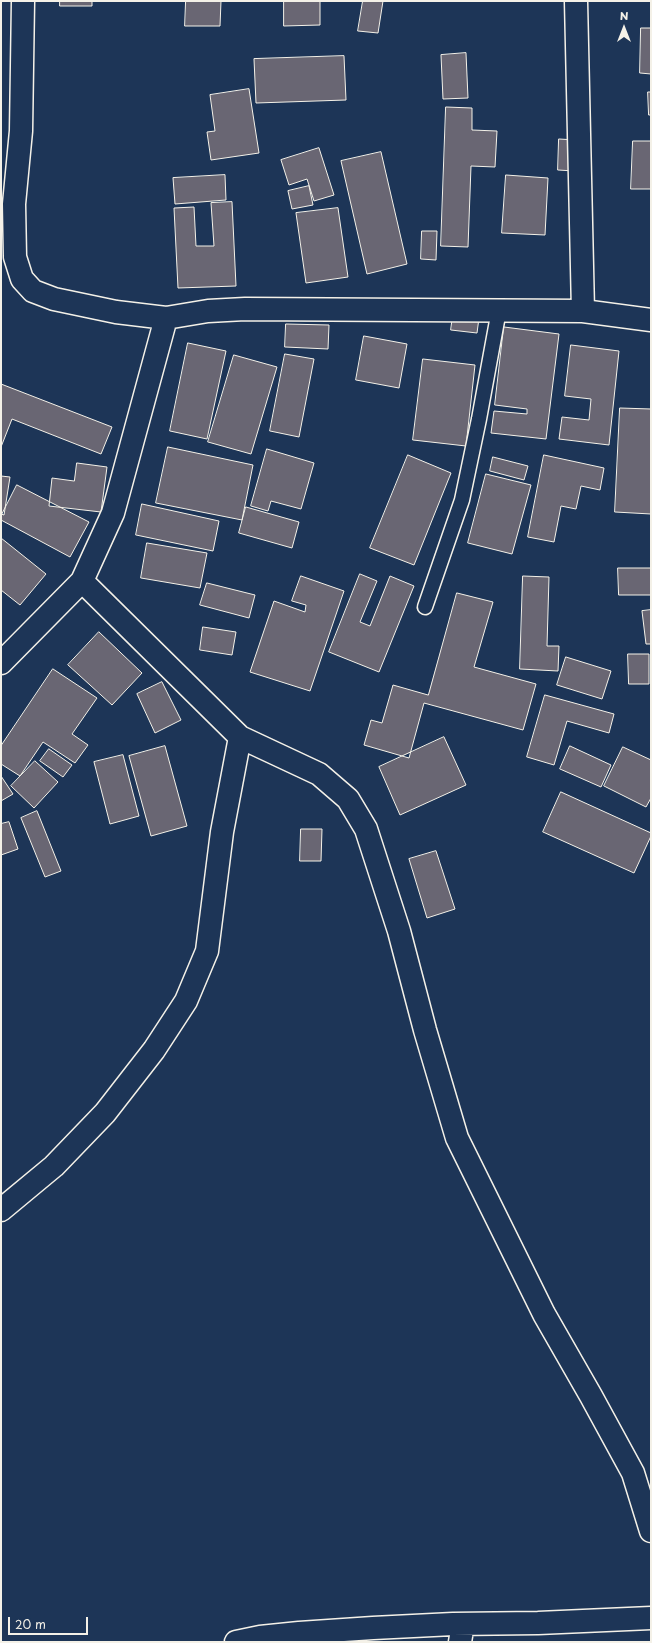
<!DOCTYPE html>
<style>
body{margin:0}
#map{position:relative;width:652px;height:1643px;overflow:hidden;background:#1d3557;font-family:"Playpen Sans",sans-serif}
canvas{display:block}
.frame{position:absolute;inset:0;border:2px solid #f4f1e8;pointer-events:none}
.north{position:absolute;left:604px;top:8px;width:40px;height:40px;-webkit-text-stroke:3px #1d3557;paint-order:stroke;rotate:0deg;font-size:11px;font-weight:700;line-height:16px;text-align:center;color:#f4f1e8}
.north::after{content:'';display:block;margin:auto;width:14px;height:18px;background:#f4f1e8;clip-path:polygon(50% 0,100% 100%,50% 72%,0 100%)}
.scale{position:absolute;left:8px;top:1617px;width:80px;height:18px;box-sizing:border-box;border:2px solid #f4f1e8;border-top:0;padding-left:5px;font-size:12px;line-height:14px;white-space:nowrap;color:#f4f1e8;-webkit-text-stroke:3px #1d3557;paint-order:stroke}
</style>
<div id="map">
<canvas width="652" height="1643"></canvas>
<div class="frame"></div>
<div class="north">N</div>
<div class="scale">20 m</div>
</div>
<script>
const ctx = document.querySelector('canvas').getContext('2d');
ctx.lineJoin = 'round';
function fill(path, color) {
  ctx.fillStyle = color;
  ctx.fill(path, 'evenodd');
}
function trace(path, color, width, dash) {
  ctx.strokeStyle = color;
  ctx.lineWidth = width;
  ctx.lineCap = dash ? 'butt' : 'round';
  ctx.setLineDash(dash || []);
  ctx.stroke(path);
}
const building = new Path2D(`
 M 60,1 L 92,1 L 92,6 L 60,6 Z
 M 186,1 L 221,1 L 220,26 L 185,26 Z
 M 284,1 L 320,1 L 320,25 L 284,26 Z
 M 363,1 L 383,1 L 378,33 L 358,31 Z
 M 641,28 L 651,28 L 651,74 L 640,73 Z
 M 466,53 L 468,98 L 443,99 L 441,55 Z
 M 344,56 L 346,100 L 256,103 L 254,59 Z
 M 249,89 L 259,153 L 211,160 L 207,132 L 215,131 L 210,95 Z
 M 648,92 L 651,92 L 651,115 L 649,115 Z
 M 446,107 L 472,108 L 472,130 L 497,131 L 495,167 L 471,166 L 468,247 L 441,246 Z
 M 559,139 L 576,140 L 574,171 L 558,170 Z
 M 633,141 L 651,141 L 651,189 L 631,189 Z
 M 319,148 L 334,195 L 314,201 L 307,179 L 289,185 L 281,160 Z
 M 381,152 L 407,264 L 367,274 L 341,161 Z
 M 225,175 L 226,200 L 175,204 L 173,178 Z
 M 506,175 L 548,178 L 545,235 L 502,233 Z
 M 309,186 L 313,205 L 292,209 L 288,191 Z
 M 232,202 L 236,286 L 178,288 L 174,208 L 194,207 L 196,246 L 214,246 L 211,203 Z
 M 338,208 L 348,277 L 306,283 L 296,213 Z
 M 422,231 L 437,231 L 436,260 L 421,259 Z
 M 453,315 L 479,318 L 477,333 L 451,330 Z
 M 286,324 L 329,325 L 328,349 L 285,347 Z
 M 504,327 L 559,334 L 546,439 L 491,433 L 494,411 L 527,414 L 527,409 L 495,405 Z
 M 364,336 L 407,344 L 399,388 L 356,380 Z
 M 188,343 L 226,351 L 207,439 L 170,431 Z
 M 571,345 L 619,351 L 609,445 L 559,439 L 562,417 L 589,420 L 591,399 L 565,396 Z
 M 285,354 L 314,359 L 299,437 L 270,431 Z
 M 234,355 L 277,367 L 251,454 L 208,442 Z
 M 423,359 L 475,365 L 466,446 L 413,440 Z
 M 1,384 L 112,427 L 101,454 L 12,419 L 1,447 Z
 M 620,408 L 651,409 L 651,514 L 615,512 Z
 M 168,447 L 253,465 L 242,520 L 156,503 Z
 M 267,449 L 314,463 L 301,509 L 271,501 L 268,511 L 251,506 Z
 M 408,455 L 451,473 L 414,565 L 370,548 Z
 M 544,455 L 604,468 L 600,490 L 581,486 L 576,509 L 561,506 L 554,542 L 528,537 Z
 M 493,457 L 528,466 L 524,480 L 490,471 Z
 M 77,463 L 107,467 L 101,512 L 49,506 L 52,478 L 74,481 Z
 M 486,474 L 531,485 L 512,554 L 468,543 Z
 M 1,476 L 10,477 L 4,515 L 1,514 Z
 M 17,485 L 89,522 L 70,557 L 1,520 L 1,516 Z
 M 142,504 L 219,521 L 213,551 L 136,535 Z
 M 246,507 L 299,522 L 292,548 L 239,533 Z
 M 1,538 L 46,574 L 20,605 L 1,590 Z
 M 147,543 L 207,553 L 200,588 L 141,578 Z
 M 618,568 L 651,568 L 651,595 L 619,595 Z
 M 360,574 L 377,581 L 360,622 L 370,626 L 390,576 L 414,586 L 379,672 L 329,652 Z
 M 301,576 L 344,591 L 310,691 L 250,672 L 274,601 L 305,612 L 306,605 L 292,601 Z
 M 523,576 L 549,577 L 547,646 L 559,646 L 558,671 L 520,669 Z
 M 207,583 L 255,595 L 249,618 L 200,605 Z
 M 457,593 L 493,602 L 474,667 L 536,684 L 523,730 L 424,703 L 409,758 L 364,745 L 371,720 L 382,723 L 393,685 L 428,695 Z
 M 651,610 L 651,644 L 646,644 L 642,611 Z
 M 203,627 L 236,632 L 232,655 L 200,650 Z
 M 99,632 L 142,673 L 112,705 L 68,665 Z
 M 628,654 L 649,654 L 649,684 L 629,684 Z
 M 566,657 L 611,671 L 602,699 L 557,685 Z
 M 53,669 L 97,698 L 72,734 L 88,745 L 75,763 L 43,742 L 20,776 L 1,764 L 1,746 Z
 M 162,682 L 181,720 L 155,733 L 137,694 Z
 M 545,695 L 614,714 L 609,733 L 567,721 L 554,765 L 527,757 Z
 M 444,737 L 466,785 L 400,815 L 379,767 Z
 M 165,746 L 187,826 L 151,836 L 129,756 Z
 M 570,746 L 611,765 L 601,787 L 560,769 Z
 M 623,747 L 651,760 L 651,798 L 646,807 L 604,786 Z
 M 49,749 L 72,765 L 63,777 L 40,761 Z
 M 123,755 L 139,816 L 110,824 L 94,762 Z
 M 35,761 L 58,782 L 34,808 L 11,786 Z
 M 1,776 L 13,794 L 1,801 Z
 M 561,792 L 651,833 L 651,836 L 634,873 L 543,832 Z
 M 37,811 L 61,871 L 45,877 L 21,818 Z
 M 9,822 L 18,849 L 1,855 L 1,824 Z
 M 301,829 L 322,829 L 321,861 L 300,861 Z
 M 436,851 L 455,909 L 427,918 L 409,859 Z`);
fill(building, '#696673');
trace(building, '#f4f1e8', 1);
const lane = new Path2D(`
 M 425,607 L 462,500 L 479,419 L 499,310`);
const street = new Path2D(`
 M 23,1 L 21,131 L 14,204 L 15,257 L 22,279 L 33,291 L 54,299 L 116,312 L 166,318
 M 576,1 L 583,311
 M 82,581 L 240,737 L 319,774 L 348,799 L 366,829 L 399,931 L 425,1030 L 457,1138 L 544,1314 L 591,1396 L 633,1473 L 651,1531
 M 1,663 L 82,581 L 113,513 L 166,318 L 208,311 L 245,309 L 583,311 L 651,320
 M 1,1210 L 54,1166 L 105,1113 L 154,1050 L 186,1001 L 207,951 L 222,832 L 240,737
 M 236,1642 L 260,1637 L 299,1633 L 373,1628 L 453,1624 L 538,1623 L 651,1618
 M 460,1642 L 463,1624`);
trace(lane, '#f4f1e8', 17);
trace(street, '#f4f1e8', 25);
trace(lane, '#1d3557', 14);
trace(street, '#1d3557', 22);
</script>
